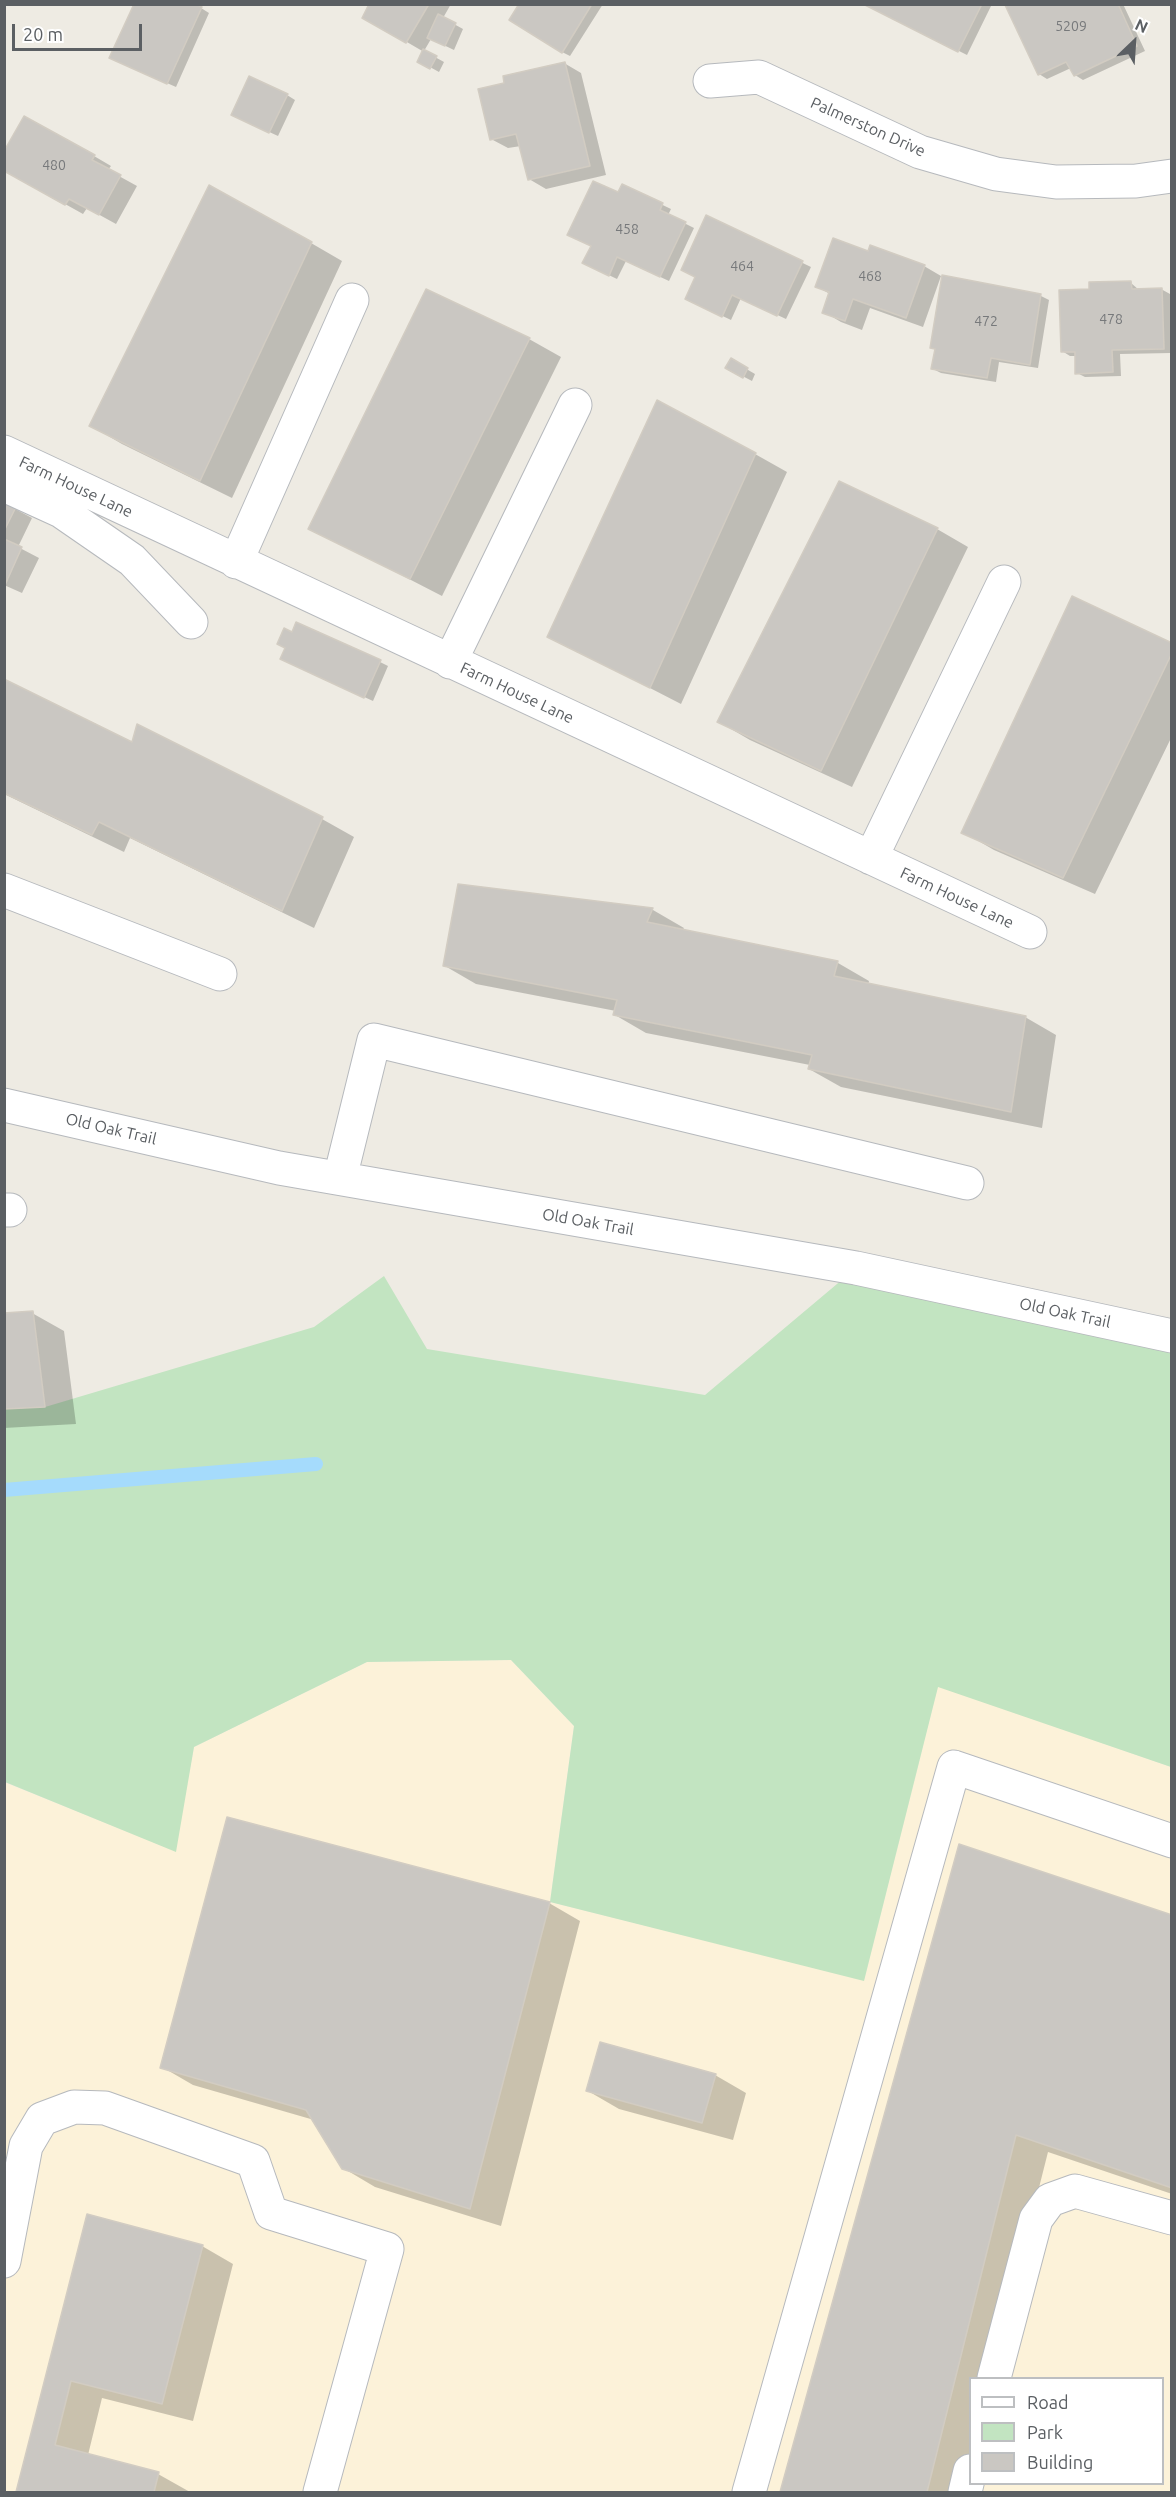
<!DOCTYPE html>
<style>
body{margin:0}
#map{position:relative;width:1176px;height:2497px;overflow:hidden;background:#eeebe3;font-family:Ubuntu,sans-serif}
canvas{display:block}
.frame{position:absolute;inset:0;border:6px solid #5b5f63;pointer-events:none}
.legend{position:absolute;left:969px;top:2377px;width:195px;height:108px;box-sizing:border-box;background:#fff;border:2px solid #bdbfc1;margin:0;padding:8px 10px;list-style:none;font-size:18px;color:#5b5f63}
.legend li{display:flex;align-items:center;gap:12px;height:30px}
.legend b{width:30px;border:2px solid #bdbfc1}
.north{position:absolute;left:1104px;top:12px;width:60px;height:60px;-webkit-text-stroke:4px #fff;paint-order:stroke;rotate:25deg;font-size:16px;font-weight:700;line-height:24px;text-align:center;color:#5b5f63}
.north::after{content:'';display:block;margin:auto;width:21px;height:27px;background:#5b5f63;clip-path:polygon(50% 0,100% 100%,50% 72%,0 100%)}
.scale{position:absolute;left:12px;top:24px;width:130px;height:27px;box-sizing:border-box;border:3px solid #5b5f63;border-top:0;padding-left:8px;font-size:18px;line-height:21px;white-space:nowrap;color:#5b5f63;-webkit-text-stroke:4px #fff;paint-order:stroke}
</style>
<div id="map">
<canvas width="1176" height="2497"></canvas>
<div class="frame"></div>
<ul class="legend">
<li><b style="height:8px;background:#fff"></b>Road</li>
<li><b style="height:16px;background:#c2e4c1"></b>Park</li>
<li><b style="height:16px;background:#cac7c2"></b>Building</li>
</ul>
<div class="north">N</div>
<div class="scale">20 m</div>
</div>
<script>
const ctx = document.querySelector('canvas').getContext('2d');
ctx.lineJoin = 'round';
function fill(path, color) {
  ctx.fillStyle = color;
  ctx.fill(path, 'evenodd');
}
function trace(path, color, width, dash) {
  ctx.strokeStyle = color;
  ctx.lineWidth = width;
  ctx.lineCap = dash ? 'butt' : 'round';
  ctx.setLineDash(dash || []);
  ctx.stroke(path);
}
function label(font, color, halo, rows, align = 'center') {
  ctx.font = font + ' Ubuntu,sans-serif';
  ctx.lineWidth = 6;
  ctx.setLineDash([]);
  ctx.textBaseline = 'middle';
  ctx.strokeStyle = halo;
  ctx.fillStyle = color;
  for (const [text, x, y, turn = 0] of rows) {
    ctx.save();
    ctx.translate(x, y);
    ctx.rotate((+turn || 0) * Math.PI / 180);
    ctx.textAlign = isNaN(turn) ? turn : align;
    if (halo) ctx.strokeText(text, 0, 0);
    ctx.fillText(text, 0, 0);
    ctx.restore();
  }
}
fill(new Path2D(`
 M 511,1660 L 574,1726 L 550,1902 L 864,1980 L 938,1686 L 1171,1767 L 1171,2492 L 5,2492 L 4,1782 L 175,1851 L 194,1747 L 367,1662 ZM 970,2378 L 1162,2378 L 1162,2484 L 970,2484 Z`), '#fcf2d9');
fill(new Path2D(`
 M 856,1268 L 1171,1336 L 1171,1767 L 938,1687 L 864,1981 L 550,1902 L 574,1726 L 511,1660 L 367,1662 L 194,1747 L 176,1852 L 5,1782 L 5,1409 L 45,1407 L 314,1327 L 384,1276 L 427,1349 L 705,1395 Z`), '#c2e4c1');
fill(new Path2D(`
 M 371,4 L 451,4 L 443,18 L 463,29 L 454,50 L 431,39 L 424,51 L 444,62 L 439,72 L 419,61 L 424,52 L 364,17 Z
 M 520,4 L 603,4 L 570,56 L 562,52 Z
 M 865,4 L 992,4 L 967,55 Z
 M 1010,4 L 1123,4 L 1145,51 L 1083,80 L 1075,75 L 1071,68 L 1047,79 L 1039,74 L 1007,6 Z
 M 201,8 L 209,13 L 176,87 L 119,62 Z
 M 564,63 L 581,73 L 606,175 L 546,189 L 529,179 L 521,146 L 508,148 L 491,139 L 506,84 Z
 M 287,95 L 295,100 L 278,136 L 241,119 Z
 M 94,156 L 111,166 L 108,170 L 137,186 L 116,224 L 87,208 L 83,214 L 4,170 Z
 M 623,186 L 671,209 L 668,215 L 694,228 L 669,281 L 626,261 L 617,279 L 592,267 Z
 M 707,217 L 811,267 L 786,319 L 741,298 L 731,320 L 695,303 L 696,277 Z
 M 311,243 L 342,261 L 232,498 L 122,444 L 91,426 Z
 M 869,253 L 924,266 L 941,276 L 923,327 L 870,308 L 862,330 L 841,322 L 824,312 L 830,294 L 817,287 Z
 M 943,277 L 1041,296 L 1049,300 L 1038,368 L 999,362 L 996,382 L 941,373 L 933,369 L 936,350 L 931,347 Z
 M 1131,283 L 1139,290 L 1161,289 L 1170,294 L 1171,353 L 1120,354 L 1121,376 L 1085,377 L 1077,373 L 1076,356 L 1070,356 L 1062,351 L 1091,290 Z
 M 529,339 L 561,357 L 442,596 L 310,528 Z
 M 731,360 L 755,374 L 752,381 L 727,368 Z
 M 755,454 L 787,472 L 681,704 L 549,636 Z
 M 4,503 L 32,518 L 18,547 L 39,558 L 22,593 L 4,585 Z
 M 937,529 L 968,547 L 852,787 L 750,740 L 719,722 Z
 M 1172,645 L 1172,736 L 1095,894 L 994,850 L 963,832 Z
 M 380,662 L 388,666 L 373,701 L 290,663 Z
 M 4,681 L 133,744 L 138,726 L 322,819 L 354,837 L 314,928 L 130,838 L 124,852 L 4,794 Z
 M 460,885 L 653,910 L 684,928 L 682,931 L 838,963 L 869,981 L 868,985 L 1025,1017 L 1056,1035 L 1042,1128 L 841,1087 L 809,1069 L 810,1065 L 646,1033 L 615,1015 L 616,1011 L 476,984 L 445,966 Z
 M 32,1313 L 64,1331 L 76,1424 L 4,1428 L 4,1314 Z
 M 961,1846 L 1172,1917 L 1172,2194 L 1048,2152 L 991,2378 L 970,2378 L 970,2459 L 962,2492 L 782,2492 Z
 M 549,1903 L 580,1921 L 501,2226 L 375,2187 L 343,2168 L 314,2120 L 193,2085 L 162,2067 Z
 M 715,2075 L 746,2093 L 733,2140 L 619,2109 L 588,2091 Z
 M 88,2216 L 202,2246 L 233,2264 L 193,2421 L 102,2398 L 88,2455 L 158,2474 L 190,2492 L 17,2492 Z`), '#0003');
trace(new Path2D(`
 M 4,1490 L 316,1464`), '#a5dbfc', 14);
const building = new Path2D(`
 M 134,4 L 196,4 L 202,7 L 167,84 L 109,58 Z
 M 369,4 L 429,4 L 406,43 L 362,18 Z
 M 519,4 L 592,4 L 562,53 L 509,20 Z
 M 863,4 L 982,4 L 958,52 Z
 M 1118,4 L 1137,46 L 1074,76 L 1066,62 L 1038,75 L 1005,5 Z
 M 438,14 L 456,23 L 445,46 L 427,38 Z
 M 423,49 L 437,56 L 430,69 L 417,62 Z
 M 565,62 L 590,166 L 528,180 L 516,134 L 490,140 L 478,89 L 504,83 L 503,76 Z
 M 249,76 L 288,94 L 269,133 L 231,115 Z
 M 24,116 L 95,155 L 92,160 L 121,175 L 99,215 L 69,199 L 65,205 L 4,171 L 4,151 Z
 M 593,181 L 618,192 L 622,184 L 663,203 L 660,210 L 686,222 L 660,277 L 617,257 L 609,276 L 582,263 L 591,246 L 567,235 Z
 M 209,185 L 312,242 L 200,481 L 89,426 Z
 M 706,215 L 803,261 L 777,316 L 732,295 L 722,317 L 685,299 L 695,277 L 681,270 Z
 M 833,238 L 868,251 L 870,245 L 925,265 L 906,318 L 853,299 L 845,321 L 822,313 L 829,292 L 815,287 Z
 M 942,275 L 1041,294 L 1030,365 L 991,358 L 987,378 L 931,369 L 935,349 L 930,348 Z
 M 1131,281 L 1132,289 L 1162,288 L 1164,349 L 1112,350 L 1113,372 L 1075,374 L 1075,352 L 1061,352 L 1059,290 L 1089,289 L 1089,282 Z
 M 426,289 L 530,338 L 410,579 L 308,529 Z
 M 731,358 L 748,368 L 743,378 L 725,368 Z
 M 657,400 L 756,453 L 650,688 L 547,637 Z
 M 839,481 L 938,528 L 821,771 L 717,722 Z
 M 4,502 L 16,507 L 4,531 Z
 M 4,539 L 22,547 L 5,585 L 4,584 Z
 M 1072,596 L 1172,643 L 1172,653 L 1063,878 L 961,833 Z
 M 296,622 L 381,660 L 364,698 L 280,659 L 285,648 L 277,644 L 284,628 L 292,632 Z
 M 4,679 L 132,742 L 137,724 L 323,817 L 282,911 L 99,822 L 92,835 L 4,793 Z
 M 458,884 L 653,908 L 647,922 L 838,961 L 834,976 L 1026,1016 L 1011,1112 L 808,1069 L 812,1055 L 613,1015 L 617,1000 L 443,966 Z
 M 33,1311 L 45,1407 L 4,1409 L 4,1313 Z
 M 227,1817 L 550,1902 L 470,2209 L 342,2169 L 306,2110 L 160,2068 Z
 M 959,1844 L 1172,1915 L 1172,2188 L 1016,2135 L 927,2492 L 780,2492 Z
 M 600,2042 L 716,2074 L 702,2123 L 586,2091 Z
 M 87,2214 L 203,2245 L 162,2404 L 71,2381 L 55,2445 L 159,2472 L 154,2492 L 16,2492 Z`);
fill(building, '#cac7c2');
trace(building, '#d2ccc2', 1.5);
const minor = new Path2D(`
 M 710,81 L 759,77 L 920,152 L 996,174 L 1056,182 L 1136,181 L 1172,176
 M 4,452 L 1030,932
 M 4,485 L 61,511 L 132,560 L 191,622
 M 236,562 L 352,300
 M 450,662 L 575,405
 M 871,858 L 1004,582
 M 4,890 L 220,974
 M 4,1105 L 279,1168 L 856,1268 L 1172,1336
 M 340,1178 L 374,1040 L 967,1183
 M 4,1210 L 10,1210
 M 4,2261 L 26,2146 L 42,2119 L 74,2107 L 105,2108 L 253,2161 L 271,2213 L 387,2249 L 320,2492
 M 994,2378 L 1036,2219 L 1050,2200 L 1075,2191 L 1172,2218
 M 749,2492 L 954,1767 L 1172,1841
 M 965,2492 L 970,2471`);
trace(minor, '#b6b9bd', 35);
trace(minor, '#fff', 33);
label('14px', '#77797b', null, [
 ["5209",1071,26],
 ["480",54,165],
 ["458",627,229],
 ["464",742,266],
 ["468",870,276],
 ["478",1111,319],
 ["472",986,321]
]);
label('16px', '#5b5f63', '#fff', [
 ["Palmerston Drive",868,127,24],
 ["Farm House Lane",76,487,25],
 ["Farm House Lane",517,693,25],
 ["Farm House Lane",957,898,25],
 ["Old Oak Trail",111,1129,13],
 ["Old Oak Trail",588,1222,10],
 ["Old Oak Trail",1065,1313,12]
]);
</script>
